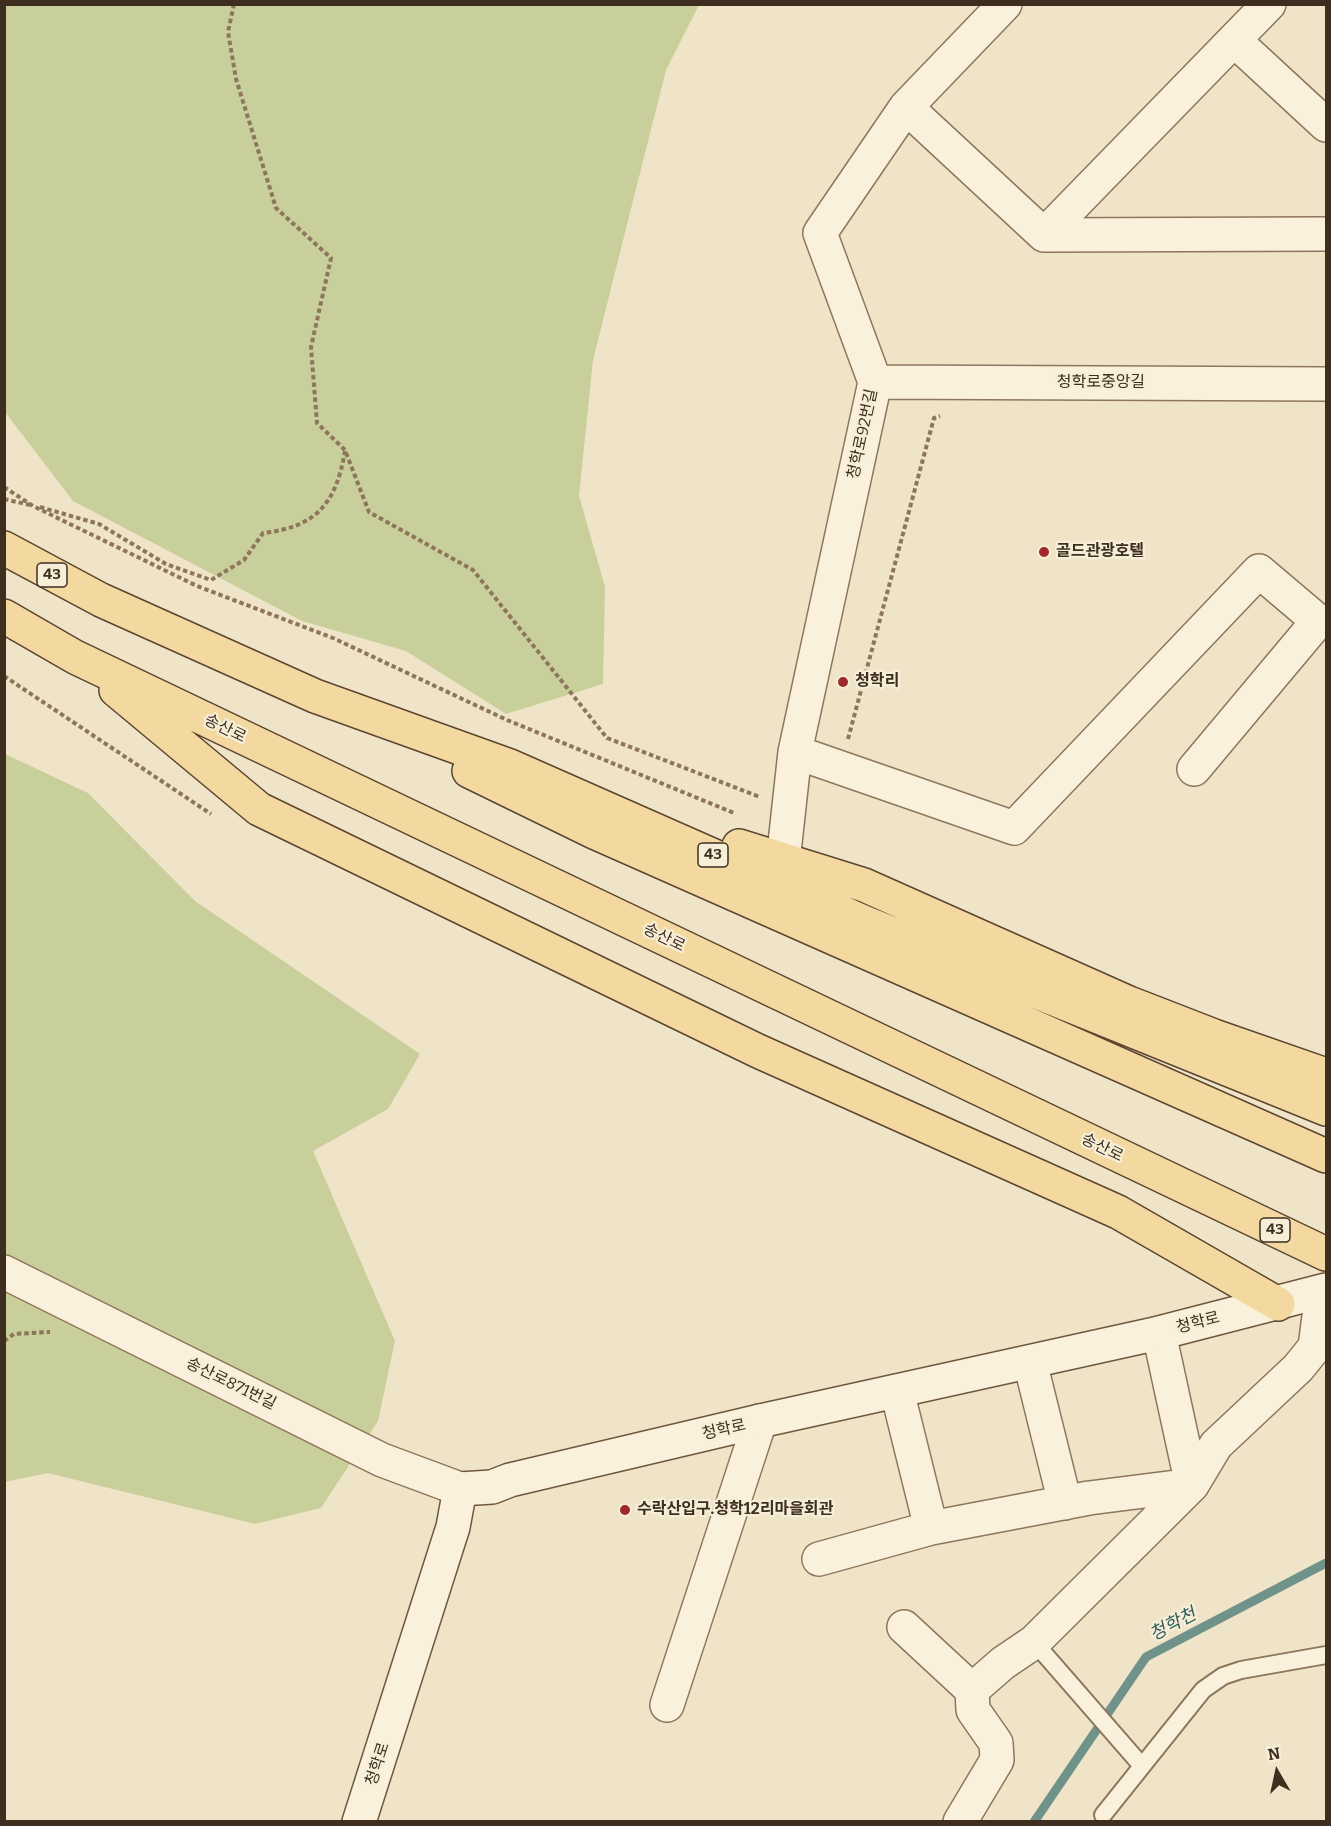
<!DOCTYPE html>
<meta charset="utf-8">
<style>
body{margin:0}
#map{position:relative;width:1331px;height:1826px;overflow:hidden;background:#f0e4c8;font-family:Bitter,serif}
canvas{display:block}
.frame{position:absolute;inset:0;border:6px solid #3d2e20;pointer-events:none}
.north{position:absolute;left:1247px;top:1742px;width:60px;height:60px;-webkit-text-stroke:4px #f7eed8;paint-order:stroke;rotate:351deg;font-size:16px;font-weight:700;line-height:24px;text-align:center;color:#3d2e20}
.north::after{content:'';display:block;margin:auto;width:21px;height:27px;background:#3d2e20;clip-path:polygon(50% 0,100% 100%,50% 72%,0 100%)}
</style>
<div id="map">
<canvas width="1331" height="1826"></canvas>
<div class="frame"></div>
<div class="north">N</div>
</div>
<script>
const ctx = document.querySelector('canvas').getContext('2d');
ctx.lineJoin = 'round';
function fill(path, color) {
  ctx.fillStyle = color;
  ctx.fill(path, 'evenodd');
}
function trace(path, color, width, dash) {
  ctx.strokeStyle = color;
  ctx.lineWidth = width;
  ctx.lineCap = dash ? 'butt' : 'round';
  ctx.setLineDash(dash || []);
  ctx.stroke(path);
}
function label(font, color, halo, rows, align = 'center') {
  ctx.font = font + ' Bitter,"Noto Sans KR",serif';
  ctx.lineWidth = 4.5;
  ctx.setLineDash([]);
  ctx.textBaseline = 'middle';
  ctx.strokeStyle = halo;
  ctx.fillStyle = color;
  for (const [text, x, y, turn = 0] of rows) {
    ctx.save();
    ctx.translate(x, y);
    ctx.rotate((+turn || 0) * Math.PI / 180);
    ctx.textAlign = isNaN(turn) ? turn : align;
    if (halo) ctx.strokeText(text, 0, 0);
    ctx.fillText(text, 0, 0);
    ctx.restore();
  }
}
fill(new Path2D(`
 M 5,4 L 699,5 L 666,70 L 593,360 L 579,496 L 605,587 L 603,684 L 506,714 L 406,651 L 302,621 L 73,501 L 5,412 Z
 M 5,754 L 88,793 L 195,901 L 420,1054 L 388,1109 L 313,1151 L 395,1341 L 378,1421 L 321,1508 L 255,1524 L 48,1473 L 5,1482 Z`), '#c9cf9b');
trace(new Path2D(`
 M 1034,1822 L 1146,1657 L 1326,1563`), '#6f938a', 9);
const lane = new Path2D(`
 M 1034,1642 L 1142,1766
 M 1103,1815 L 1203,1690 L 1223,1676 L 1241,1670 L 1326,1655`);
const street = new Path2D(`
 M 1234,40 L 1326,125
 M 906,107 L 1044,235 L 1326,234
 M 1044,235 L 1269,4
 M 875,382 L 1326,384
 M 795,752 L 1014,828 L 1259,571 L 1318,621 L 1194,769
 M 783,861 L 795,752 L 875,382 L 820,233 L 906,107 L 1005,4
 M 4,1272 L 382,1460 L 460,1489
 M 1030,1362 L 1065,1503
 M 897,1391 L 931,1528
 M 819,1559 L 931,1528 L 1089,1498 L 1192,1485 L 1216,1445 L 1298,1368 L 1315,1347 L 1322,1293
 M 904,1627 L 972,1690
 M 667,1705 L 760,1421
 M 960,1822 L 997,1760 L 996,1743 L 973,1710 L 972,1690 L 1003,1663 L 1034,1642 L 1192,1485 L 1159,1333`);
const secondary = new Path2D(`
 M 359,1822 L 453,1527 L 460,1489 L 492,1487 L 510,1480 L 760,1421 L 1159,1333 L 1326,1290`);
const primary = new Path2D(`
 M 4,548 L 101,600 L 315,696 L 510,766 L 866,923 L 1326,1109
 M 4,616 L 75,657 L 1326,1254
 M 116,690 L 259,809 L 758,1051 L 1118,1212 L 1278,1304
 M 469,771 L 594,832 L 1326,1156
 M 739,846 L 864,885 L 1129,1003 L 1214,1036 L 1326,1075`);
trace(lane, '#8d765c', 20);
trace(street, '#8d765c', 36);
trace(secondary, '#6f573f', 36);
trace(primary, '#5b4430', 36);
trace(new Path2D(`
 M 234,4 L 228,32 L 236,79 L 276,208 L 331,258 L 311,347 L 317,423 L 345,450 L 369,512 L 473,570 L 607,738 L 760,797
 M 4,487 L 33,506 L 197,586 L 333,638 L 507,720 L 734,813
 M 4,499 L 30,505
 M 40,507 L 99,524 L 166,564 L 211,580 L 244,560 L 263,533 C 317,527 336,503 345,451
 M 4,676 L 211,814
 M 848,739 L 934,418 L 940,416
 M 4,1341 L 14,1334 L 50,1332`), '#8d765c', 4, [4.5, 3]);
trace(lane, '#faf1dc', 16);
trace(street, '#faf1dc', 33);
trace(secondary, '#faf1dc', 33);
trace(primary, '#f3d9a0', 33);
for (const [x, y, r, color] of [
 [1044,552,6,"#9e2a2b"],
 [843,682,6,"#9e2a2b"],
 [625,1510,6,"#9e2a2b"]
]) {
  const dot = new Path2D();
  dot.arc(x, y, r, 0, 2 * Math.PI);
  ctx.fillStyle = color;
  ctx.fill(dot);
  trace(dot, '#f7eed8', 2);
}
for (const [x, y, w] of [
 [52,575,30],
 [713,855,30],
 [1275,1230,30]
]) {
  const box = new Path2D();
  box.roundRect(x - w / 2, y - 12, w, 24, 4.5);
  ctx.fillStyle = '#f7eed8';
  ctx.fill(box);
  trace(box, '#3d2e20', 1.5);
}
label('bold 15px', '#3d2e20', null, [
 ["43",52,575],
 ["43",713,855],
 ["43",1275,1230]
]);
label('16px', '#3d2e20', '#f7eed8', [
 ["청학로중앙길",1101,383],
 ["청학로92번길",863,434,-78],
 ["송산로",225,729,26],
 ["송산로",664,938,26],
 ["송산로",1102,1148,26],
 ["청학로",1198,1323,-14],
 ["송산로871번길",231,1384,26],
 ["청학로",724,1430,-13],
 ["청학로",378,1764,-72]
]);
label('bold 16px', '#3d2e20', '#f7eed8', [
 ["골드관광호텔",1056,552],
 ["청학리",855,682],
 ["수락산입구.청학12리마을회관",637,1510]
], 'left');
label('italic 18px', '#2f5d5a', '#f7eed8', [
 ["청학천",1173,1625,-28]
]);
</script>
